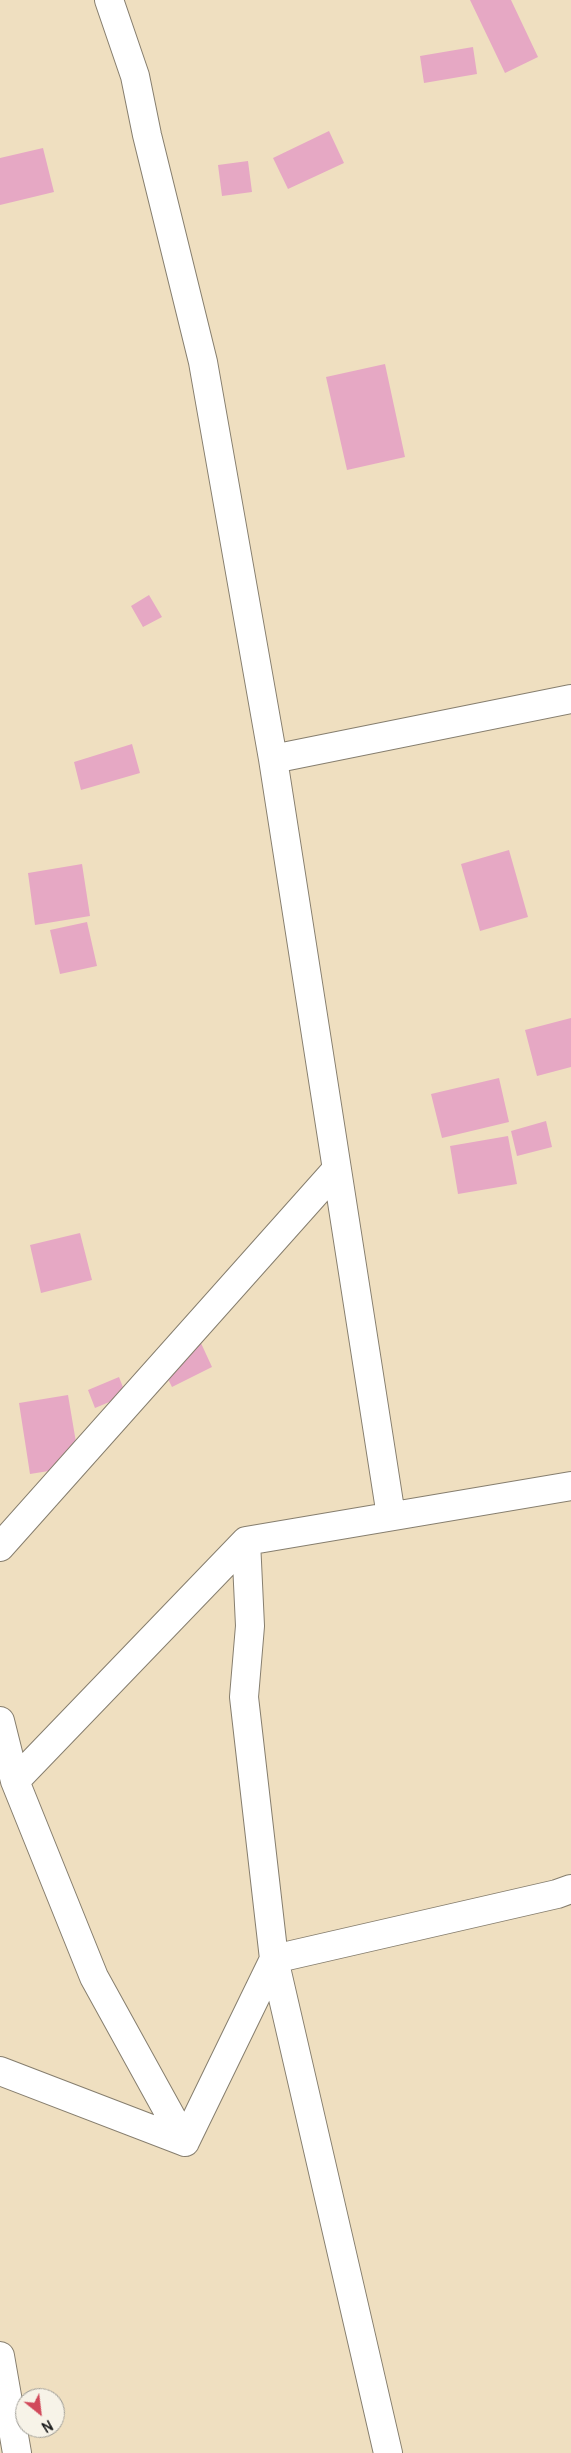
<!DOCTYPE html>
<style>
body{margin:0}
#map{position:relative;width:571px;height:2453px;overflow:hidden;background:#efdfc0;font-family:Pangolin,sans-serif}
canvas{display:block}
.north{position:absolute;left:15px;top:2388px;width:50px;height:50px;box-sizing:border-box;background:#f7f3e8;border:1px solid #9f9d96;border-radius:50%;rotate:151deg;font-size:14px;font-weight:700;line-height:20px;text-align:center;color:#1c1c1c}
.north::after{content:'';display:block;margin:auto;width:18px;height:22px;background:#d1495b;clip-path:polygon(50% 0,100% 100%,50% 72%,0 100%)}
</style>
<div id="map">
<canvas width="571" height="2453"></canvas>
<div class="north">N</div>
</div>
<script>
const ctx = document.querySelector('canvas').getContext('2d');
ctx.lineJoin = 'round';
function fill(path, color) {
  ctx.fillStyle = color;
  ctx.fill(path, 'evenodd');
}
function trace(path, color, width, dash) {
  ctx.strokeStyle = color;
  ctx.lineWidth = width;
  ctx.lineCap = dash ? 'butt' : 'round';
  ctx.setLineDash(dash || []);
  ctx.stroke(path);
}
fill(new Path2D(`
 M 470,0 L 511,0 L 538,57 L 505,73 Z
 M 473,47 L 477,74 L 424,83 L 420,56 Z
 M 329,131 L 344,163 L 288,189 L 273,158 Z
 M 43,148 L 54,192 L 0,205 L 0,158 Z
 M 248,161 L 252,192 L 222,196 L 218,165 Z
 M 385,364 L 405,457 L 347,470 L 326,377 Z
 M 149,595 L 162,617 L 143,627 L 131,606 Z
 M 132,744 L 140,773 L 81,790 L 74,762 Z
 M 509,850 L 528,917 L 480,931 L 461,864 Z
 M 82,864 L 90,916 L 35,925 L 28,873 Z
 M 87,922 L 97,966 L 60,974 L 50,930 Z
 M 571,1018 L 571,1067 L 537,1076 L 525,1030 Z
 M 499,1078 L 509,1122 L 442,1138 L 431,1094 Z
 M 546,1121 L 552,1147 L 517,1156 L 511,1131 Z
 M 508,1136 L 517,1184 L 458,1194 L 450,1146 Z
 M 80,1233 L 92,1280 L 41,1293 L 30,1245 Z
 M 200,1341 L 212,1367 L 172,1387 L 159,1361 Z
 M 119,1377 L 126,1395 L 95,1408 L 88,1390 Z
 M 68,1395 L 80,1466 L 30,1474 L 19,1403 Z`), '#e6a8c4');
const minor = new Path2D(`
 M 109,0 L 135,76 L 147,135 L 203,362 L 273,759 L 391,1516
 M 273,759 L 571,699
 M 246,1541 L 250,1626 L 244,1697 L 274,1959 L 388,2453
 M 0,1547 L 336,1170
 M 0,1721 L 15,1781 L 94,1977 L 185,2142
 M 15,1781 L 246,1541 L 571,1486
 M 274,1959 L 557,1894 L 571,1889
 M 0,2071 L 185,2142
 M 185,2142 L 274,1959
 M 0,2356 L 17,2453`);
trace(minor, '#867e6e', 30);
trace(minor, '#fff', 28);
</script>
